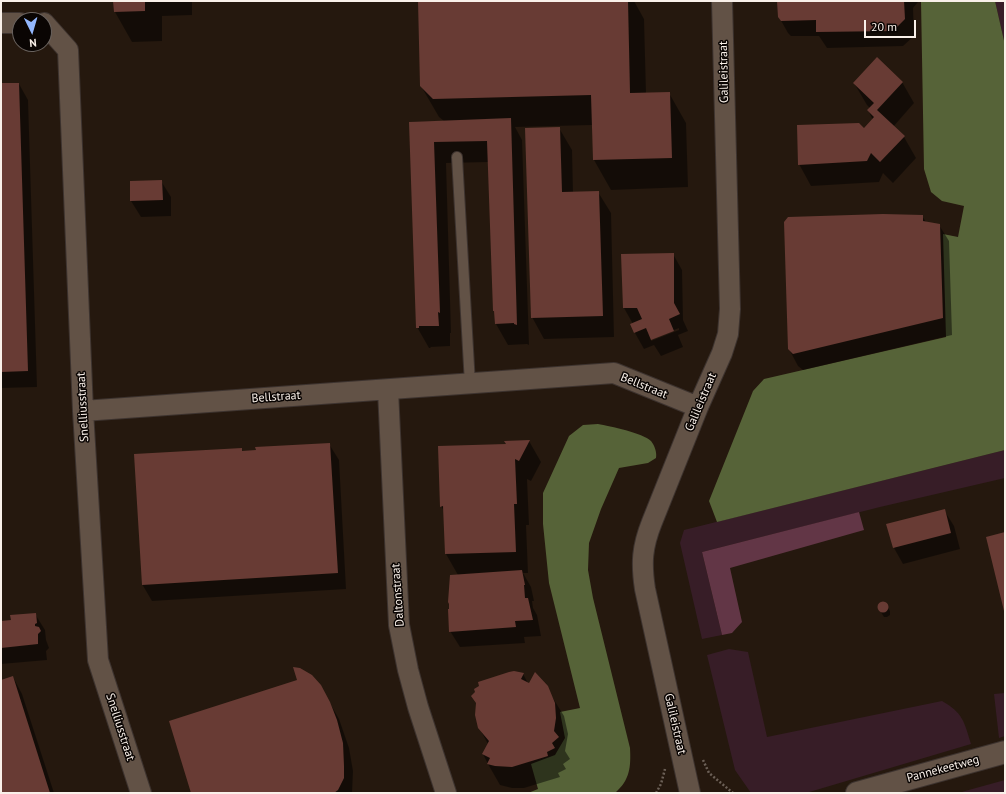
<!DOCTYPE html>
<style>
body{margin:0}
#map{position:relative;width:1006px;height:794px;overflow:hidden;background:#25180e;font-family:"PT Sans",sans-serif}
canvas{display:block}
.frame{position:absolute;inset:0;border:2px solid #f9f0e9;pointer-events:none}
.north{position:absolute;left:12px;top:12px;width:40px;height:40px;box-sizing:border-box;background:#0a0503;border:1px solid #6a635f;border-radius:50%;rotate:175deg;font-size:11px;font-weight:700;line-height:16px;text-align:center;color:#f9f0e9}
.north::after{content:'';display:block;margin:auto;width:14px;height:18px;background:#93b7fd;clip-path:polygon(50% 0,100% 100%,50% 72%,0 100%)}
.scale{position:absolute;left:864px;top:20px;width:52px;height:18px;box-sizing:border-box;border:2px solid #f9f0e9;border-top:0;padding-left:5px;font-size:12px;line-height:14px;white-space:nowrap;color:#f9f0e9;-webkit-text-stroke:3px #0a0503;paint-order:stroke}
</style>
<div id="map">
<canvas width="1006" height="794"></canvas>
<div class="frame"></div>
<div class="north">N</div>
<div class="scale">20 m</div>
</div>
<script>
const ctx = document.querySelector('canvas').getContext('2d');
ctx.lineJoin = 'round';
function fill(path, color) {
  ctx.fillStyle = color;
  ctx.fill(path, 'evenodd');
}
function trace(path, color, width, dash) {
  ctx.strokeStyle = color;
  ctx.lineWidth = width;
  ctx.lineCap = dash ? 'butt' : 'round';
  ctx.setLineDash(dash || []);
  ctx.stroke(path);
}
function label(font, color, halo, rows, align = 'center') {
  ctx.font = font + ' "PT Sans",sans-serif';
  ctx.lineWidth = 3;
  ctx.setLineDash([]);
  ctx.textBaseline = 'middle';
  ctx.strokeStyle = halo;
  ctx.fillStyle = color;
  for (const [text, x, y, turn = 0] of rows) {
    ctx.save();
    ctx.translate(x, y);
    ctx.rotate((+turn || 0) * Math.PI / 180);
    ctx.textAlign = isNaN(turn) ? turn : align;
    if (halo) ctx.strokeText(text, 0, 0);
    ctx.fillText(text, 0, 0);
    ctx.restore();
  }
}
fill(new Path2D(`
 M 995,1 L 1005,1 L 1005,45 Z
 M 1005,450 L 1005,478 L 880,507 L 702,552 L 722,635 L 702,639 L 680,543 L 684,530 Z
 M 729,649 L 748,652 L 767,737 L 942,701 C 963,713 964,721 971,744 L 806,793 L 751,793 L 735,770 L 707,655 Z
 M 1005,693 L 1005,736 L 999,738 L 994,694 Z
 M 1005,780 L 1005,793 L 959,793 L 965,791 Z`), '#371d27');
fill(new Path2D(`
 M 859,512 L 864,530 L 730,568 L 742,622 L 732,633 L 722,635 L 702,552 Z`), '#623646');
fill(new Path2D(`
 M 921,1 L 995,1 L 1005,45 L 1005,450 L 717,522 L 709,501 L 753,391 L 764,379 L 946,337 L 943,234 L 958,237 L 964,206 L 942,201 L 931,192 L 924,169 Z
 M 598,424 C 610,426 643,433 651,441 C 655,446 657,453 656,458 L 648,463 L 619,468 L 601,509 L 589,543 L 588,570 L 593,598 L 630,748 C 631,767 630,780 615,793 L 528,793 L 538,789 L 531,764 L 555,755 L 565,738 L 560,712 L 580,708 L 549,583 L 543,524 L 543,493 L 569,436 L 583,425 Z`), '#566338');
fill(new Path2D(`
 M 114,1 L 192,1 L 192,15 L 162,16 L 162,41 L 132,42 L 115,12 Z
 M 419,1 L 634,1 L 644,19 L 646,93 L 669,93 L 686,123 L 688,187 L 611,190 L 594,160 L 592,125 L 515,127 L 522,140 L 529,345 L 527,344 L 508,345 L 496,324 L 495,313 L 494,311 L 489,162 L 446,163 L 451,333 L 450,333 L 450,346 L 430,347 L 431,348 L 429,348 L 417,327 L 410,122 L 444,121 L 439,117 L 421,86 Z
 M 778,1 L 917,1 L 918,2 L 913,8 L 914,36 L 903,46 L 827,48 L 819,36 L 791,36 L 788,33 L 779,17 Z
 M 902,82 L 914,103 L 893,127 L 904,137 L 916,158 L 893,183 L 883,173 L 879,182 L 811,186 L 799,164 L 864,129 L 873,120 L 868,110 L 870,108 L 867,105 L 854,83 Z
 M 1,84 L 19,84 L 28,100 L 37,387 L 1,388 Z
 M 559,128 L 572,150 L 573,193 L 598,192 L 611,213 L 614,337 L 544,339 L 532,317 Z
 M 161,181 L 171,197 L 171,216 L 141,217 L 131,201 Z
 M 922,216 L 926,222 L 939,225 L 949,241 L 952,335 L 803,370 L 798,366 L 789,349 Z
 M 673,254 L 682,270 L 683,320 L 688,331 L 678,335 L 683,347 L 661,356 L 654,345 L 644,349 L 635,333 L 631,324 L 633,324 L 624,308 ZM 679,328 L 679,330 L 651,341 L 651,339 Z
 M 529,441 L 541,462 L 531,481 L 527,479 L 529,525 L 526,525 L 528,573 L 523,573 L 531,587 L 534,601 L 532,601 L 533,608 L 537,615 L 541,636 L 524,637 L 525,643 L 460,647 L 450,631 L 458,575 L 446,554 L 444,511 L 441,506 L 507,445 Z
 M 329,444 L 339,460 L 346,589 L 152,601 L 142,584 L 241,449 L 243,452 Z
 M 944,510 L 954,526 L 960,549 L 903,564 L 894,548 Z
 M 881,603 L 885,603 L 890,611 L 890,615 L 887,617 L 884,617 L 879,609 L 879,605 Z
 M 35,614 L 45,630 L 46,640 L 49,648 L 46,651 L 47,660 L 1,664 L 1,622 L 12,621 Z
 M 523,674 L 529,685 L 551,695 L 564,716 L 568,734 L 565,751 L 570,759 L 563,764 L 566,769 L 558,773 L 560,777 L 524,788 L 512,788 L 500,785 L 488,764 L 483,754 L 488,744 L 481,731 Z
 M 13,677 L 22,694 L 54,793 L 1,793 L 1,681 Z
 M 320,686 L 339,719 L 349,748 L 353,771 L 352,793 L 192,793 Z`), '#0007');
fill(new Path2D(`
 M 113,1 L 145,1 L 145,11 L 114,12 Z
 M 418,1 L 628,1 L 630,93 L 670,92 L 672,158 L 593,160 L 591,95 L 433,99 L 420,86 Z
 M 777,1 L 904,1 L 905,19 L 893,31 L 816,32 L 816,20 L 781,21 L 778,17 Z
 M 877,57 L 903,82 L 877,110 L 905,136 L 880,162 L 871,153 L 867,161 L 798,165 L 797,125 L 859,123 L 864,128 L 874,117 L 867,110 L 874,103 L 853,83 Z
 M 1,83 L 19,83 L 28,371 L 1,372 Z
 M 511,118 L 517,325 L 514,324 L 514,323 L 495,324 L 494,311 L 493,311 L 487,141 L 434,142 L 440,313 L 438,312 L 439,326 L 419,326 L 419,328 L 416,328 L 409,122 Z
 M 560,127 L 562,192 L 599,191 L 603,316 L 531,318 L 525,128 Z
 M 162,180 L 163,200 L 130,201 L 130,181 Z
 M 883,214 L 923,215 L 923,221 L 940,224 L 943,318 L 793,354 L 788,349 L 784,222 L 788,217 Z
 M 674,253 L 674,303 L 680,314 L 669,319 L 674,331 L 651,340 L 646,328 L 634,333 L 630,324 L 642,319 L 637,308 L 623,308 L 621,254 Z
 M 530,440 L 519,461 L 515,459 L 517,504 L 514,504 L 516,552 L 445,554 L 443,506 L 440,507 L 438,446 L 506,444 L 504,441 Z
 M 330,443 L 338,573 L 142,585 L 134,454 L 242,448 L 242,451 L 256,450 L 255,447 Z
 M 945,509 L 951,533 L 893,548 L 886,524 Z
 M 1005,532 L 1005,611 L 1004,611 L 986,537 Z
 M 522,570 L 525,585 L 524,585 L 525,598 L 528,598 L 533,620 L 515,621 L 516,627 L 449,632 L 448,609 L 449,609 L 449,604 L 448,602 L 450,575 Z
 M877.5 607a5.5 5.5 0 1 1 11 0a5.5 5.5 0 1 1-11 0Z
 M 36,613 L 37,623 L 35,624 L 35,626 L 39,627 L 41,631 L 38,634 L 38,644 L 1,648 L 1,621 L 11,620 L 10,615 Z
 M 293,667 L 300,668 L 312,675 L 321,685 L 330,702 L 337,720 L 343,743 L 344,766 L 344,778 L 338,790 L 334,793 L 191,793 L 169,721 L 297,680 Z
 M 514,671 L 524,673 L 521,679 L 529,683 L 535,672 L 548,686 L 555,703 L 556,718 L 554,731 L 559,737 L 552,743 L 555,748 L 547,752 L 548,756 L 512,767 L 495,766 L 487,764 L 490,758 L 482,754 L 489,741 L 478,728 L 475,715 L 476,703 L 471,696 L 475,692 L 474,689 L 479,686 L 478,682 L 509,672 Z
 M 13,676 L 50,793 L 1,793 L 1,680 Z`), '#683b34');
const lane = new Path2D(`
 M 457,157 L 470,384`);
const street = new Path2D(`
 M 1,23 L 20,23
 M 44,23 L 68,50 L 83,411 L 98,660 L 141,793
 M 388,390 L 399,625 L 408,670 L 418,707 L 446,793
 M 83,411 L 614,373 L 698,407
 M 690,793 L 645,589 C 641,563 642,547 652,522 L 698,407 L 722,353 L 728,334 L 730,309 L 722,1`);
const secondary = new Path2D(`
 M 857,793 L 1005,752`);
trace(lane, '#3d332f', 12);
trace(street, '#3d332f', 22);
trace(secondary, '#3d332f', 24);
trace(new Path2D(`
 M 703,760 L 709,773 L 733,793
 M 656,793 L 661,784 L 665,769`), '#6c6057', 2.5, [2, 2]);
trace(lane, '#625246', 10);
trace(street, '#625246', 20);
trace(secondary, '#625246', 22);
label('12px', '#f9f0e9', '#0a0503', [
 ["Galileistraat",724,72,-91],
 ["Bellstraat",644,386,22],
 ["Bellstraat",276,397,-4],
 ["Galileistraat",701,402,-67],
 ["Snelliusstraat",83,407,-93],
 ["Daltonstraat",398,595,-94],
 ["Galileistraat",675,724,77],
 ["Snelliusstraat",120,727,72],
 ["Pannekeetweg",943,769,-15]
]);
</script>
